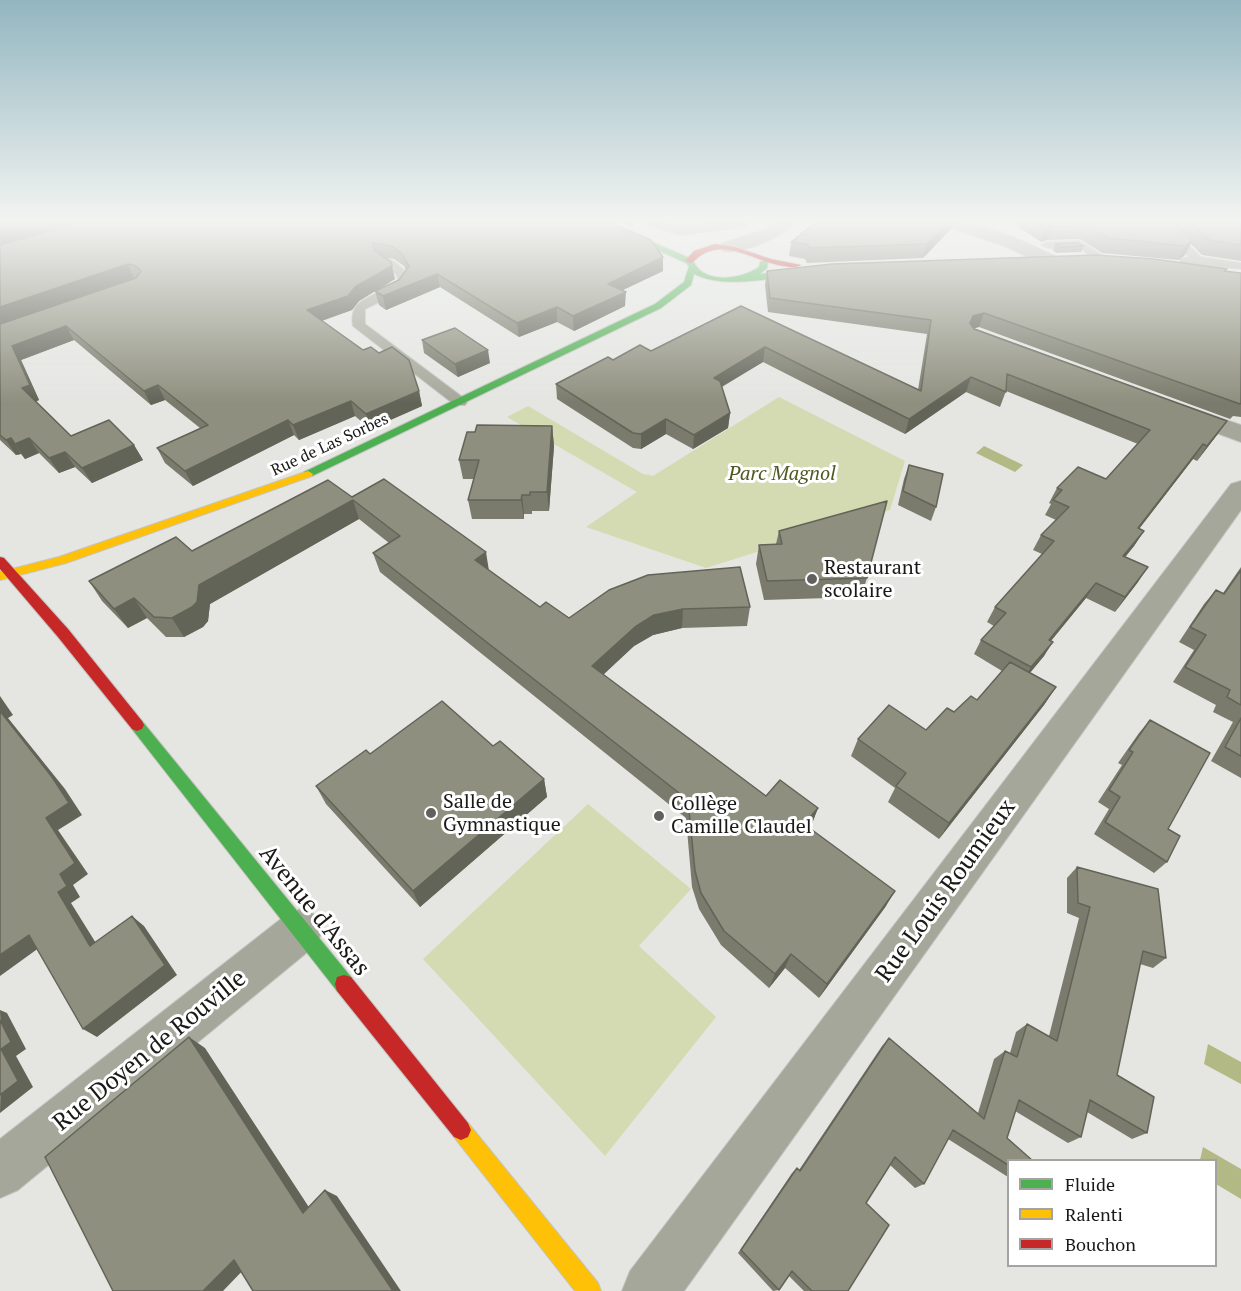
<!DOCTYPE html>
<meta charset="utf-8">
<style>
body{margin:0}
#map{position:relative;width:1241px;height:1291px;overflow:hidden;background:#e5e6e2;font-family:"PT Serif",serif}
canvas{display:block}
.legend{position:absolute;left:1007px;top:1159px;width:210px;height:108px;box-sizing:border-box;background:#fff;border:2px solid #a3a3a2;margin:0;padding:8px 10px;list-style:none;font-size:18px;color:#191917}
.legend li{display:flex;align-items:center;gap:12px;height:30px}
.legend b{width:30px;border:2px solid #a3a3a2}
</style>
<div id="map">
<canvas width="1241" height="1291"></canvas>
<ul class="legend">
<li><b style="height:8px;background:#4caf50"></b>Fluide</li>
<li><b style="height:8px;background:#ffc107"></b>Ralenti</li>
<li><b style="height:8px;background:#c62828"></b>Bouchon</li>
</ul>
</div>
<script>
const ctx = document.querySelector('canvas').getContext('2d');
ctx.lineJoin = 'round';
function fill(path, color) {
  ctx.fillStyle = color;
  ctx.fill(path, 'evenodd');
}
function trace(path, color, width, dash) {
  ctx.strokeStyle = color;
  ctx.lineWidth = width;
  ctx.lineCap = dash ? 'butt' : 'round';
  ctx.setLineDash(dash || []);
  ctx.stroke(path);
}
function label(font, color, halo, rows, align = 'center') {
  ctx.font = font + ' "PT Serif",serif';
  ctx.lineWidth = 6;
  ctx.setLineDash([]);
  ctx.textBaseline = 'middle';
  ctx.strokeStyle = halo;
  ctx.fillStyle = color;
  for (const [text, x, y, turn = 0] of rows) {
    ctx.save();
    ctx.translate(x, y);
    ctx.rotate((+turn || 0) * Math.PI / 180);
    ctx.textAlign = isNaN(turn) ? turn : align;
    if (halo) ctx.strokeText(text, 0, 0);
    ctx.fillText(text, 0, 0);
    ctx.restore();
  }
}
fill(new Path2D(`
 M 779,397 L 905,461 L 890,510 L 706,568 L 586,527 L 637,492 L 507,417 L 528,406 L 643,474 L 653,476 Z
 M 588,804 L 691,889 L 639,946 L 716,1017 L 605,1156 L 423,959 Z`), '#d4dab2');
fill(new Path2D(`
 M 984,446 L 1023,465 L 1015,472 L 976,453 Z
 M 1208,1044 L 1241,1062 L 1241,1084 L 1204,1064 Z
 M 1203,1147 L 1241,1169 L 1241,1199 L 1216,1184 L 1216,1160 L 1200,1160 Z`), '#b2b984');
const lane = new Path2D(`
 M 1176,222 L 1194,222 L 1172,229 L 1201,257 L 1241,263 L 1241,269 L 1180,263 L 1180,259 L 1189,257 L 1159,228 Z
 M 1080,241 L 1108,259 L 1108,263 C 1096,266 1089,253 1079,248 C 1068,243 1052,253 1041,245 L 1047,242 Z
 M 378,258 C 392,256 406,269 410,281 L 400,292 L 365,309 L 365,324 L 465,399 L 467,402 L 465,405 L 455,405 L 353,326 C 347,295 380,298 398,280 L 396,274 L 378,262 Z`);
const street = new Path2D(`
 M 645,222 L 682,224 L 752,222 L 743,227 L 681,235 L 648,226 Z
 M 775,222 L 795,222 C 784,237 741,255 723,251 L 721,247 L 723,243 L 766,229 Z
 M 942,222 C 983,222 1018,238 1055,256 L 1058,260 L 1055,264 L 1041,264 L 1007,247 L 945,226 Z
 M 1182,405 L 1241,425 L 1241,442 L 1173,417 L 1170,412 L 1173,407 Z
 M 1241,481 L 1241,510 L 684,1291 L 622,1291 L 630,1271 L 1231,484 Z
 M 301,909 L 316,915 L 323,930 L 316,945 L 18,1190 L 0,1198 L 0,1139 L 286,915 Z`);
const fast = new Path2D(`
 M 596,222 L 606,222 L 692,259 C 694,263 698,269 701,271 C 717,283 744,277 759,267 L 760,262 L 764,260 L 768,262 L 767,268 L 760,274 L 811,269 L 815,271 L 811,273 C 776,277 726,290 694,274 L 691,285 L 661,308 L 312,476 L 304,476 L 304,472 L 655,304 L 684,282 L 689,266 L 686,263 Z
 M 137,719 L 142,721 L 351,977 L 353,984 L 351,991 L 344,993 L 337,991 L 132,729 L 130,725 L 132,721 Z`);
const slow = new Path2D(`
 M 308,471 L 313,474 L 312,476 L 66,563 L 0,580 L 0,572 L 59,557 Z
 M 461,1120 L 468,1123 L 598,1283 L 601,1291 L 575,1291 L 454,1137 L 451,1130 L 454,1123 Z`);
const jam = new Path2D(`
 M 715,244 L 735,247 L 771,259 L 801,265 C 796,268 790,267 783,266 C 751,261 720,233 692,263 L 685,261 L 694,251 Z
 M 0,557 L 4,558 L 68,629 L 142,721 L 144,725 L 142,729 L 137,731 L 132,729 L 58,637 L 0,569 Z
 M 344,975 L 351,977 L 468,1123 L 471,1130 L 468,1137 L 461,1140 L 454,1137 L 337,991 L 335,984 L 337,977 Z`);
trace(lane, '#c4c4c2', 2);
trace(street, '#c4c4c2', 2);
trace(fast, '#c4c4c2', 2);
trace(slow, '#c4c4c2', 2);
trace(jam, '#c4c4c2', 2);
fill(lane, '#a5a79a');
fill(street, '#a5a79a');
fill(fast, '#4caf50');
fill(slow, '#ffc107');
fill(jam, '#c62828');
fill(new Path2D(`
 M 0,222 L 609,222 L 663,271 L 623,290 L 625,306 L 574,331 L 557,322 L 519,337 L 440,287 L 386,310 L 379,305 L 375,291 L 359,301 L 352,310 L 322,321 L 419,391 L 422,406 L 370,429 L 355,416 L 299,440 L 294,435 L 193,486 L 165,463 L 157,448 L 200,428 L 165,400 L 151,405 L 74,340 L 21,360 L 39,400 L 36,402 L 71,436 L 134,445 L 143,460 L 92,483 L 75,467 L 59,473 L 39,453 L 25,459 L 21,454 L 16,455 L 0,440 L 0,324 L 136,278 L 134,278 L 0,324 ZM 385,258 L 394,259 L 404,266 L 406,271 L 399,280 L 376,291 L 395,279 Z
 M 621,222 L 633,222 L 633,227 Z
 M 1011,222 L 1173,222 L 1178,227 L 1180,222 L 1241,222 L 1241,261 L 1202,255 L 1191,244 L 1184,256 L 1178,260 L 1102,253 L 1080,239 L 1047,240 L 1041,242 Z
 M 950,230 L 923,258 L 807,263 L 805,259 L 789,256 L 791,242 Z
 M 1055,244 L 1084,246 L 1081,252 L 1056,253 L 1053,250 Z
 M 767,271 L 1226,271 L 1241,273 L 1241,417 L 1233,416 L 1230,419 L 979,327 L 974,328 L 1227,421 L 1217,435 L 1197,461 L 1193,459 L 1139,529 L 1144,531 L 1134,546 L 1125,557 L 1138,582 L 1115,612 L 1086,598 L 1051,641 L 1044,656 L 1030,673 L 1056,687 L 1044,705 L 939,839 L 888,802 L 895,788 L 851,756 L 858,739 L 926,730 L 954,712 L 977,700 L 1002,671 L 974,654 L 981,640 L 994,626 L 987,622 L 995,607 L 1042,554 L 1033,550 L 1041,535 L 1056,520 L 1045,515 L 1051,504 L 1049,503 L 1057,488 L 1106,479 L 1138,444 L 1006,391 L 1000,407 L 966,392 L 905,434 L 763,362 L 722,387 L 730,413 L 728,428 L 693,449 L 666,434 L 641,449 L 633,448 L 557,399 L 556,384 L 613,360 L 651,351 L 741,306 L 918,390 L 927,334 L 768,312 L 765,285 Z
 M 422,340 L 490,363 L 458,377 L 424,353 Z
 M 552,426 L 554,446 L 549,511 L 532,511 L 532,514 L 524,514 L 524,519 L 472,519 L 468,500 L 474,479 L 463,479 L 459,460 L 475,432 Z
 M 909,465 L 936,507 L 931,521 L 898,505 L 904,479 Z
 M 352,497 L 489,570 L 540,607 L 569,618 L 609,590 L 750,607 L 747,626 L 682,628 L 653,635 L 634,646 L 603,675 L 766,796 L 818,808 L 811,826 L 810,828 L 886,906 L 819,998 L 785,968 L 769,988 L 721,945 L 699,909 L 692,887 L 686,818 L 380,572 L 373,553 L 389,543 L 359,519 L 210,604 L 208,621 L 203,627 L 184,637 L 166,637 L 147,618 L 128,628 L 102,601 L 89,581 L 192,551 Z
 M 779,531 L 867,578 L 861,597 L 764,600 L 756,564 L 759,545 L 776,544 Z
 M 1241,567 L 1241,778 L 1211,761 L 1233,722 L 1213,712 L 1216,705 L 1173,682 L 1194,650 L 1179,642 L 1204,604 L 1216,590 L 1223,593 Z
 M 1150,720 L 1168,829 L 1167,862 L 1154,873 L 1094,834 L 1109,809 L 1098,802 L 1122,765 L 1118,763 L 1139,733 Z
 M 493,746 L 544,779 L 547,797 L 420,907 L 326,804 L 316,786 L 370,754 Z
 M 1077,867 L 1166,958 L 1153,968 L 1140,964 L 1117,1075 L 1147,1133 L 1132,1139 L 1087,1112 L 1081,1137 L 1068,1143 L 1015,1111 L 1007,1138 L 1008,1177 L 948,1139 L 924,1184 L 915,1188 L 890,1165 L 866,1203 L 848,1291 L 804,1291 L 789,1276 L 779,1290 L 773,1291 L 738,1253 L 792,1173 L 797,1168 L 799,1170 L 882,1046 L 889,1038 L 978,1113 L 994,1059 L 1005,1051 L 1010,1053 L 1016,1032 L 1027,1024 L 1049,1036 L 1079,918 L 1067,913 L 1067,878 Z`), '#7a7b6c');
fill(new Path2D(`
 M 26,222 L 68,222 L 69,225 L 0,245 L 0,229 Z
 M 949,222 L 953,222 L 950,230 L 923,258 L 927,244 Z
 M 1052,226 L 1047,240 L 1041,242 L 1046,228 Z
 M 1192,241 L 1184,256 L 1178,260 L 1185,246 Z
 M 663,257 L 663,271 L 608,297 L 608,284 Z
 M 128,264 L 134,278 L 0,324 L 0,307 Z
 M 392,266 L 395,279 L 359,301 L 352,310 L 311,324 L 307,310 L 355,287 Z
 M 437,274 L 440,287 L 386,310 L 383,296 Z
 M 626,292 L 625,306 L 574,331 L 573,316 Z
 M 557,307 L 557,322 L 519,337 L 517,323 Z
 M 984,313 L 979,327 L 968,330 L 973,316 Z
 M 66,326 L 74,340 L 21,360 L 39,400 L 31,403 L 22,388 L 12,346 Z
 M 765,347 L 763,362 L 712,392 L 714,378 Z
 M 488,350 L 490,363 L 458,377 L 455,364 Z
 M 971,377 L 966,392 L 905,434 L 909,419 Z
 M 158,385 L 165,400 L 151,405 L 144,391 Z
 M 419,391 L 422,406 L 370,429 L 366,414 Z
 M 351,401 L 355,416 L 299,440 L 293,425 Z
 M 730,413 L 728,428 L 693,449 L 694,435 Z
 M 666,419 L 666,434 L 641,449 L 641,434 Z
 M 288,420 L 294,435 L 193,486 L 185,471 Z
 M 1227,421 L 1217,435 L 1197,461 L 1207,446 Z
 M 552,426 L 554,446 L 549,511 L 547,492 Z
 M 11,438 L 21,454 L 16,455 L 6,440 Z
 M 29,438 L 39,453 L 25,459 L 15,444 Z
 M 1203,444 L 1193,459 L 1128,543 L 1138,528 Z
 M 134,445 L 143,460 L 92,483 L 82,468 Z
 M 65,452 L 75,467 L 59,473 L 49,458 Z
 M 522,495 L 524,514 L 524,519 L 521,500 Z
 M 353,500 L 359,519 L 210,604 L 208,621 L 203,627 L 184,637 L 172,618 L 199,585 Z
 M 1144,531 L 1134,546 L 1114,571 L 1123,556 Z
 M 486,552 L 489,571 L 475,560 Z
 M 1148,567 L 1138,582 L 1115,612 L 1125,597 Z
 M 1096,583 L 1086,598 L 1040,654 L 1049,640 Z
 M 134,598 L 147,618 L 128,628 L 114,609 Z
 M 683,609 L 682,628 L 653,635 L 634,646 L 592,685 L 592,666 L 635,627 L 654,615 Z
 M 1053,642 L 1044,656 L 1022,682 L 1031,667 Z
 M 1056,687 L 1044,705 L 939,839 L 949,823 Z
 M 0,696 L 13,715 L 8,718 L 65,789 L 82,815 L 58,830 L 88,874 L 73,885 L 80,897 L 71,903 L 104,956 L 90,946 L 58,892 L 60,874 L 46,818 L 0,711 Z
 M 544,779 L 547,797 L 420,907 L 413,891 Z
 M 818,808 L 811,826 L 798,841 L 804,824 Z
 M 895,891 L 886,906 L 819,998 L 827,984 Z
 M 132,916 L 144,926 L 177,975 L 97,1037 L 83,1029 Z
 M 29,935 L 43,945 L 0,976 L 0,955 Z
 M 791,954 L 785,968 L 769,988 L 775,974 Z
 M 0,1010 L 7,1013 L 26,1049 L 16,1056 L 33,1087 L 0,1113 L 1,1049 Z
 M 189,1037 L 205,1048 L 316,1218 L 303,1213 Z
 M 325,1190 L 337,1196 L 401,1291 L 393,1291 Z
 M 234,1260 L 250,1263 L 223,1291 L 203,1291 Z`), '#636458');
const building = new Path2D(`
 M 0,222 L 26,222 L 0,229 Z
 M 72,222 L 609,222 L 651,240 L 663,257 L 608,284 L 626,292 L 573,316 L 557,307 L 517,323 L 437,274 L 383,296 L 375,291 L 399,280 L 409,266 L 401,253 L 392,246 L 373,243 L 374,250 L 391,262 L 392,266 L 355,287 L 348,296 L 307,310 L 363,350 L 371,347 L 379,353 L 392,347 L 409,360 L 419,391 L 366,414 L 351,401 L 293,425 L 288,420 L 185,471 L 157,448 L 208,425 L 158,385 L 144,391 L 66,326 L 12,346 L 30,385 L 22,388 L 71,436 L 109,420 L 134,445 L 82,468 L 65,452 L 49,458 L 29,438 L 15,444 L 11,438 L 6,440 L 0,435 L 0,324 L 136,278 L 141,271 L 136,266 L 128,264 L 0,307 L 0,245 L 70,225 Z
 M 816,222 L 949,222 L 927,244 L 810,248 L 807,244 L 791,242 Z
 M 1037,222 L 1173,222 L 1192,241 L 1185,246 L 1109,238 L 1086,225 L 1052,226 L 1046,228 Z
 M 1190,222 L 1241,222 L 1241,245 L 1210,240 Z
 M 1077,243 L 1084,246 L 1059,247 L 1055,244 Z
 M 1096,255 L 1154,259 L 1227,269 L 1224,271 L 1241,273 L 1241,403 L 1240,404 L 984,313 L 973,316 L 970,323 L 974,329 L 1227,421 L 1207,446 L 1203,444 L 1138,528 L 1144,531 L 1123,556 L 1148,567 L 1125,597 L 1096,583 L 1049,640 L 1053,642 L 1031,667 L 981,640 L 1006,613 L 995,607 L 1054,541 L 1041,535 L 1069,507 L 1053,500 L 1062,490 L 1057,488 L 1078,467 L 1106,479 L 1150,430 L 1007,374 L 1006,392 L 971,377 L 909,419 L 765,347 L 714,378 L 720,381 L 730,413 L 694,435 L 666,419 L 641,434 L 633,433 L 556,384 L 608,357 L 613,360 L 640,345 L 651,351 L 741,306 L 921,391 L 931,320 L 770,298 L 767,271 L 832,264 Z
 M 455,328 L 488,350 L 455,364 L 422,340 Z
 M 477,425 L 552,426 L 547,492 L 530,492 L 530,495 L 522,495 L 521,500 L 468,500 L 479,460 L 459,460 L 467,432 L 475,432 Z
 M 909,465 L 943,474 L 936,507 L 903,491 Z
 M 384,479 L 486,552 L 475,560 L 540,607 L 546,602 L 569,618 L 609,590 L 648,575 L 740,567 L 750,607 L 683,609 L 654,615 L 635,627 L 592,666 L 766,796 L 780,780 L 818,808 L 804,824 L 895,891 L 827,984 L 791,954 L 775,974 L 724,931 L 701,893 L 695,871 L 688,800 L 373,553 L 400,536 L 353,500 L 199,585 L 197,602 L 192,607 L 172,618 L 154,617 L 134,598 L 114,609 L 89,581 L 176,537 L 192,551 L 328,480 L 352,497 Z
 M 887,501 L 867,578 L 767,581 L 759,545 L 782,544 L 779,531 Z
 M 1241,570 L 1241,705 L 1227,697 L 1230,690 L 1185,667 L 1206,635 L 1190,627 L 1216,590 L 1224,594 Z
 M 1010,662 L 1056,687 L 949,823 L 896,786 L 906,773 L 858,739 L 889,705 L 926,730 L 947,708 L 954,712 L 971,696 L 977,700 Z
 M 442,701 L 493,746 L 500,741 L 544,779 L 413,891 L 316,786 L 366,750 L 370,754 Z
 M 0,711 L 52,777 L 69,803 L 46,818 L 75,863 L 60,874 L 67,886 L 58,892 L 90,946 L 132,916 L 165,965 L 83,1029 L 29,935 L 0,955 Z
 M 1241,718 L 1241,756 L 1225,747 Z
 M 1150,720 L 1210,753 L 1168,829 L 1180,836 L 1167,862 L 1105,822 L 1120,797 L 1109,790 L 1133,752 L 1129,750 Z
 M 1077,867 L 1158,889 L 1166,958 L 1143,951 L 1117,1075 L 1154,1097 L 1147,1133 L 1090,1100 L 1081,1137 L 1019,1100 L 1007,1138 L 1033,1161 L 1008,1161 L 1008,1165 L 953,1130 L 924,1184 L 895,1157 L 866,1203 L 889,1225 L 848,1291 L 812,1291 L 792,1271 L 779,1290 L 741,1250 L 797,1168 L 800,1171 L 889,1038 L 984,1119 L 1005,1051 L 1017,1057 L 1027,1024 L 1057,1041 L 1090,907 L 1078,903 Z
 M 0,1020 L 11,1042 L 1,1049 L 18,1081 L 0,1095 Z
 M 189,1037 L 303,1213 L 325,1190 L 393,1291 L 253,1291 L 234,1260 L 203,1291 L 113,1291 L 45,1157 Z`);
fill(building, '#8e8f7e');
trace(building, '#636458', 1.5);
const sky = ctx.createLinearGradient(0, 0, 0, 403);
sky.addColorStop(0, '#92b6c0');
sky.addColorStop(0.55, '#f3f4f2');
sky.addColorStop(1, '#f3f4f200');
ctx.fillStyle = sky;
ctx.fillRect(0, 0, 1241, 403);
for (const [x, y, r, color] of [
 [812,579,6,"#60615e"],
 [431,813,6,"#60615e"],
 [659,816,6,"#60615e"]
]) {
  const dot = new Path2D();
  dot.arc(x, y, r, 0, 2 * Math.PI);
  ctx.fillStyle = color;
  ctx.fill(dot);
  trace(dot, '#fff', 2);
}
label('16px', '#191917', '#fff', [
 ["Rue de Las Sorbes",330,445,-25]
]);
label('italic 20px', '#525822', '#fff', [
 ["Parc Magnol",782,474]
]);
label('20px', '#191917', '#fff', [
 ["Restaurant",824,568],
 ["scolaire",824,591],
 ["Salle de",443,802],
 ["Gymnastique",443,825],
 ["Collège",671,804],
 ["Camille Claudel",671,827]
], 'left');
label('24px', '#191917', '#fff', [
 ["Rue Louis Roumieux",946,891,-54],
 ["Avenue d'Assas",314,911,51],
 ["Rue Doyen de Rouville",150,1051,-39]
]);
</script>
